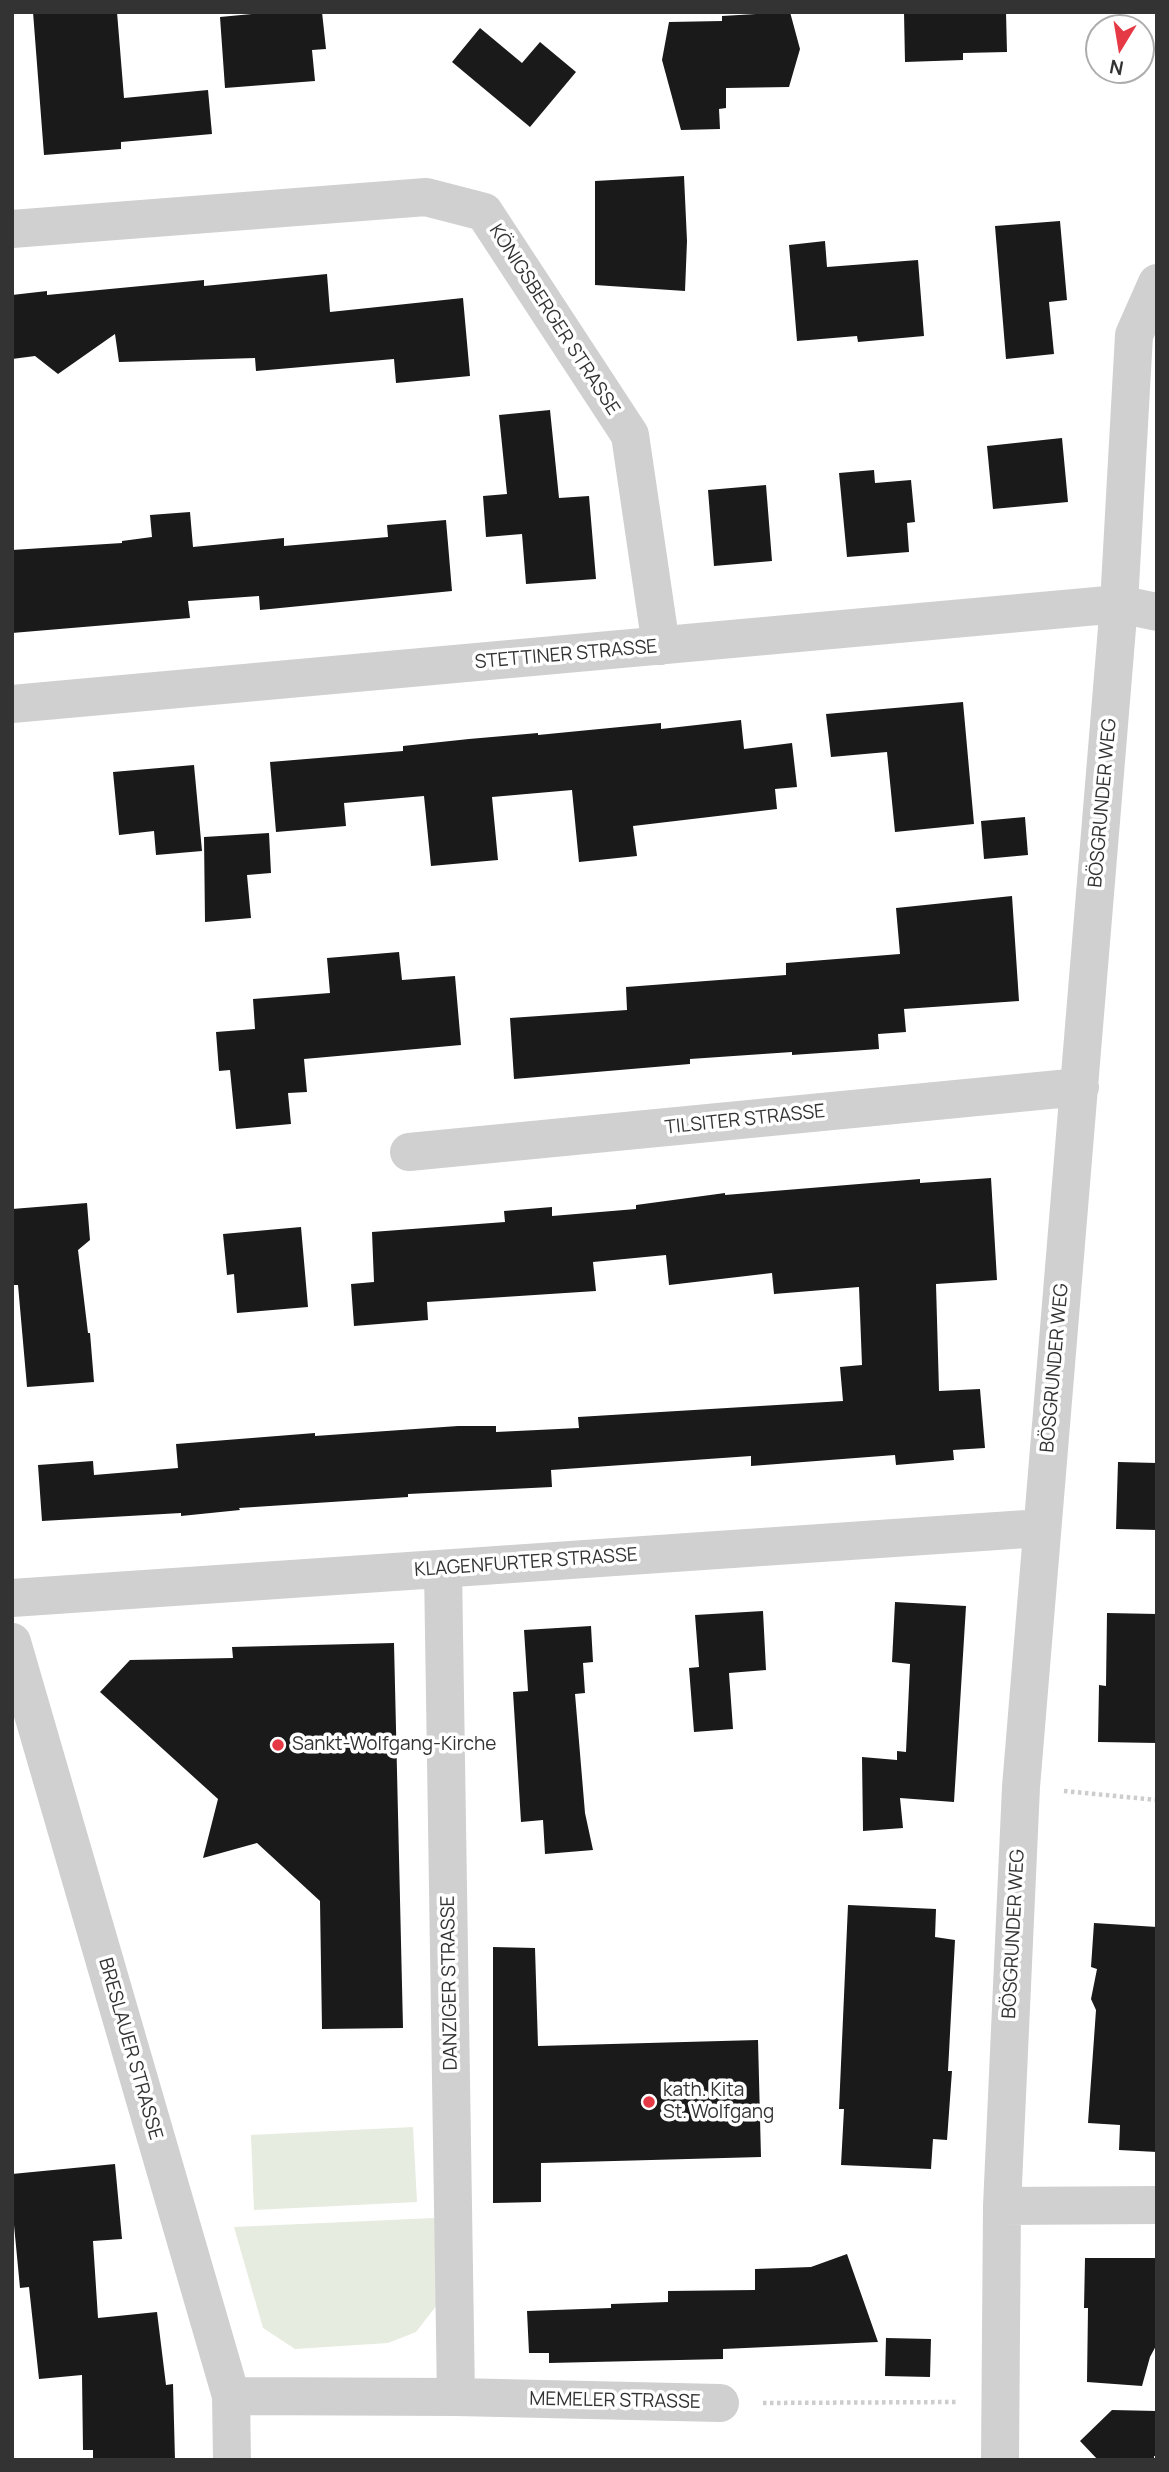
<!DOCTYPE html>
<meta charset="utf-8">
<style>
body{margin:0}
#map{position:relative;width:1169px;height:2472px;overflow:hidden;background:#fff;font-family:Manrope,sans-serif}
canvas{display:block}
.frame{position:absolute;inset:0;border:14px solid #333;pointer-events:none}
.north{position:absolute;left:1085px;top:14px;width:70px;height:70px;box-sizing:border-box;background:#fff;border:2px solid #adadad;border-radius:50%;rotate:191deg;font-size:19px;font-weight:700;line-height:28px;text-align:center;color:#333}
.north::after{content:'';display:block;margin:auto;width:24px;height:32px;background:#e63946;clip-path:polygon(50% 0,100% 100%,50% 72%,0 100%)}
</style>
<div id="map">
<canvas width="1169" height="2472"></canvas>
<div class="frame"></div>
<div class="north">N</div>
</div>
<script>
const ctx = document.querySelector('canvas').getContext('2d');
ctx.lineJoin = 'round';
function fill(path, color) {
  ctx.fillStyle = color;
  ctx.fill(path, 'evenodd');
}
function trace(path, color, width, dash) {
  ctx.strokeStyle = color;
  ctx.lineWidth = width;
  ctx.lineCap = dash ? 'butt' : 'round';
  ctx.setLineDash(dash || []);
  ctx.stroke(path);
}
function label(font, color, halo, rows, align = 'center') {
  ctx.font = font + ' Manrope,sans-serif';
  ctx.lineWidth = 7;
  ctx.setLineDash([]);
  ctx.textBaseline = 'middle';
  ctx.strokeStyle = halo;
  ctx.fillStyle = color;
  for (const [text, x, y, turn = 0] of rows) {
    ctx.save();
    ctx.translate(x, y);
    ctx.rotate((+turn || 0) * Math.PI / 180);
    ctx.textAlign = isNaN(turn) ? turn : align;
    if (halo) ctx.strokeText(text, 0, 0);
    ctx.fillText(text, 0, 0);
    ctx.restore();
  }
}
fill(new Path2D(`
 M 413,2127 L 417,2202 L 254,2210 L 251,2135 Z
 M 435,2218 L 437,2305 L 416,2332 L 388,2343 L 295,2349 L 263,2328 L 234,2227 Z`), '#e6ecdf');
fill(new Path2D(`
 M 33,12 L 117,12 L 124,98 L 208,90 L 212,134 L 121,142 L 121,149 L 44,155 Z
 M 273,12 L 322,12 L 326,49 L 312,50 L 315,81 L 225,88 L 220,17 Z
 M 790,12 L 800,49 L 789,87 L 726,88 L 726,108 L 719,109 L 720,129 L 681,130 L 662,60 L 669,22 L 722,21 L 722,16 Z
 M 904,12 L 1006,12 L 1007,52 L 963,53 L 963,60 L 905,62 Z
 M 480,28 L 522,63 L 540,42 L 576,72 L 530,127 L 452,62 Z
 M 684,176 L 687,241 L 685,291 L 595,285 L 595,181 Z
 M 1060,221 L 1067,300 L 1049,302 L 1054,354 L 1006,359 L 995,226 Z
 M 825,241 L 827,267 L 918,260 L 924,336 L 858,342 L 857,336 L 797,341 L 789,245 Z
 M 327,274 L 330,312 L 463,298 L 470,376 L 396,383 L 394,359 L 256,371 L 255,358 L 119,362 L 115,334 L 58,374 L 35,356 L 12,359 L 12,295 L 47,291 L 47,295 L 204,280 L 204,286 Z
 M 550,410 L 559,498 L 589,496 L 596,579 L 526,584 L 522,534 L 486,537 L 483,496 L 507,494 L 499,415 Z
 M 1062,438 L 1068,502 L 993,509 L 987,446 Z
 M 874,470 L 875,483 L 911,480 L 915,522 L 907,523 L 909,552 L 847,557 L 839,473 Z
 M 766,485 L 772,561 L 714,566 L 708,490 Z
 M 190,512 L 193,547 L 284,538 L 284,546 L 388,537 L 387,525 L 446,520 L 452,591 L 260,610 L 259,596 L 188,601 L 190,618 L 12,633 L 12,550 L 122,543 L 122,541 L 152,537 L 150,515 Z
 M 963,702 L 974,824 L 895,832 L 887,752 L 831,757 L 826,714 Z
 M 741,720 L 744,749 L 792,743 L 797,787 L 775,789 L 777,809 L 633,826 L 637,856 L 579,862 L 572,790 L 492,797 L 498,860 L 431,866 L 424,796 L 344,803 L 346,826 L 276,832 L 270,762 L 403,751 L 403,746 L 469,739 L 538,733 L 538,735 L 661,723 L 661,729 Z
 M 194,765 L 202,851 L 156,855 L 154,831 L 119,835 L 113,772 Z
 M 1025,817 L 1028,855 L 984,859 L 981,821 Z
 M 269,833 L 271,873 L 247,875 L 251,918 L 205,922 L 204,837 Z
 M 1012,896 L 1019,1001 L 904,1009 L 906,1032 L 878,1034 L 879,1049 L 792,1055 L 792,1052 L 690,1059 L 690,1064 L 514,1079 L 510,1018 L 627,1010 L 626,987 L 786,975 L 786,963 L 900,954 L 896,908 Z
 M 399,952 L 402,980 L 455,976 L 461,1045 L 304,1059 L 307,1092 L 288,1093 L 291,1124 L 236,1129 L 230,1070 L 219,1071 L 216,1032 L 255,1029 L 253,999 L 330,993 L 327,958 Z
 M 991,1178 L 997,1280 L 936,1284 L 939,1391 L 980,1389 L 985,1448 L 953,1450 L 954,1460 L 896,1465 L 895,1455 L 751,1466 L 751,1456 L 551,1470 L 552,1487 L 408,1494 L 408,1497 L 239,1508 L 240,1510 L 181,1516 L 181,1513 L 42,1521 L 38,1465 L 93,1461 L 94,1475 L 178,1468 L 176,1444 L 315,1433 L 315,1436 L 458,1426 L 496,1426 L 496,1432 L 579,1428 L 578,1417 L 843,1401 L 840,1367 L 862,1365 L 859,1287 L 774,1294 L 772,1273 L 669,1285 L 666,1255 L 593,1262 L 596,1291 L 427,1302 L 428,1320 L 354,1326 L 351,1284 L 374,1282 L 372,1232 L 505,1222 L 504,1211 L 552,1207 L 552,1216 L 636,1209 L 636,1205 L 725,1193 L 725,1195 L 920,1179 L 920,1183 Z
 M 87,1203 L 90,1240 L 78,1250 L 88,1333 L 90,1333 L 94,1382 L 27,1387 L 18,1285 L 12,1285 L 12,1209 Z
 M 301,1227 L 308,1307 L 237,1313 L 234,1274 L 227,1275 L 223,1234 Z
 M 1118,1462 L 1157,1463 L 1157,1530 L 1116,1529 Z
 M 895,1602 L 966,1606 L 954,1802 L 900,1798 L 903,1828 L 863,1831 L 862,1757 L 897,1760 L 897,1751 L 906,1752 L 910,1664 L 892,1662 Z
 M 763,1611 L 766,1670 L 729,1673 L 733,1729 L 694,1732 L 689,1668 L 699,1667 L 695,1615 Z
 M 1107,1613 L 1157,1614 L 1157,1743 L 1098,1742 L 1099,1685 L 1106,1686 Z
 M 591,1626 L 593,1662 L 583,1663 L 585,1693 L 575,1694 L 585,1813 L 593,1850 L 545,1854 L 543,1820 L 521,1822 L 513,1692 L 528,1691 L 524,1630 Z
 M 394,1643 L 403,2028 L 322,2029 L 320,1901 L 257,1843 L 203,1858 L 218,1799 L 100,1692 L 130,1660 L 233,1658 L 232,1647 Z
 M 848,1905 L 936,1909 L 935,1937 L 955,1940 L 948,2071 L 952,2071 L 947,2140 L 933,2139 L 931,2169 L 841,2165 L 844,2109 L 839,2109 Z
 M 1094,1923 L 1157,1927 L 1157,2152 L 1119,2150 L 1120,2125 L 1088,2123 L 1096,2010 L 1091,1999 L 1097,1969 L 1091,1967 Z
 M 493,1947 L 535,1948 L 538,2046 L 758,2040 L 761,2157 L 541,2163 L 541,2202 L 493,2203 Z
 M 115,2164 L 122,2239 L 93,2241 L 98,2318 L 157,2312 L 166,2385 L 173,2384 L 175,2460 L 93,2460 L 93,2450 L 83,2450 L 82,2375 L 39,2379 L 29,2287 L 20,2288 L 12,2204 L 12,2174 Z
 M 847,2254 L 878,2342 L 723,2349 L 723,2359 L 549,2363 L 549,2353 L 529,2353 L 527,2311 L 611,2308 L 611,2304 L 668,2302 L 668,2291 L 755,2290 L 755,2269 L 811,2267 Z
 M 1085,2258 L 1157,2258 L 1157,2344 L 1150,2357 L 1142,2386 L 1087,2382 L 1088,2308 L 1084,2308 Z
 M 886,2338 L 931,2339 L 930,2377 L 885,2376 Z
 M 1112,2410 L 1157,2411 L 1157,2456 L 1154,2456 L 1154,2460 L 1098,2460 L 1080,2441 Z`), '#1a1a1a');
trace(new Path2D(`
 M 1064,1791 L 1157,1800
 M 763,2403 L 957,2402`), '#cdcdcd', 4.5, [3.5, 3.5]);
trace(new Path2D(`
 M 12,229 L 426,197 L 484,212 L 630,435 L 661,646
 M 12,704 L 1119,604 L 1157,612
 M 409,1152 L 1080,1087
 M 443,1569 L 456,2397
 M 12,1598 L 1041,1528
 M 12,1642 L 231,2396 L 232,2460
 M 1002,2206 L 1157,2205
 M 231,2396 L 456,2397 L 720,2403
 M 1000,2460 L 1002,2206 L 1021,1787 L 1119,604 L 1134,335 L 1157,283`), '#d0d0d0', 38);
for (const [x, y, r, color] of [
 [278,1745,7,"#e63946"],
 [649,2102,7,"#e63946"]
]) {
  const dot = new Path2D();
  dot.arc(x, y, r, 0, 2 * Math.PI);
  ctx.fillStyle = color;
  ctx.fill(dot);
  trace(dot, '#fff', 2.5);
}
label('19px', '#333', '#fff', [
 ["KÖNIGSBERGER STRASSE",554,320,57],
 ["STETTINER STRASSE",566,655,-5],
 ["BÖSGRUNDER WEG",1103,803,-85],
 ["TILSITER STRASSE",745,1120,-6],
 ["BÖSGRUNDER WEG",1055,1368,-85],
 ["KLAGENFURTER STRASSE",526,1563,-4],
 ["BÖSGRUNDER WEG",1014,1934,-87],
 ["DANZIGER STRASSE",450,1983,-91],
 ["BRESLAUER STRASSE",130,2049,74],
 ["MEMELER STRASSE",615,2401,1]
]);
label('19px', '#333', '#fff', [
 ["Sankt-Wolfgang-Kirche",292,1745],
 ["kath. Kita",663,2091],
 ["St. Wolfgang",663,2113]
], 'left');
</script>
